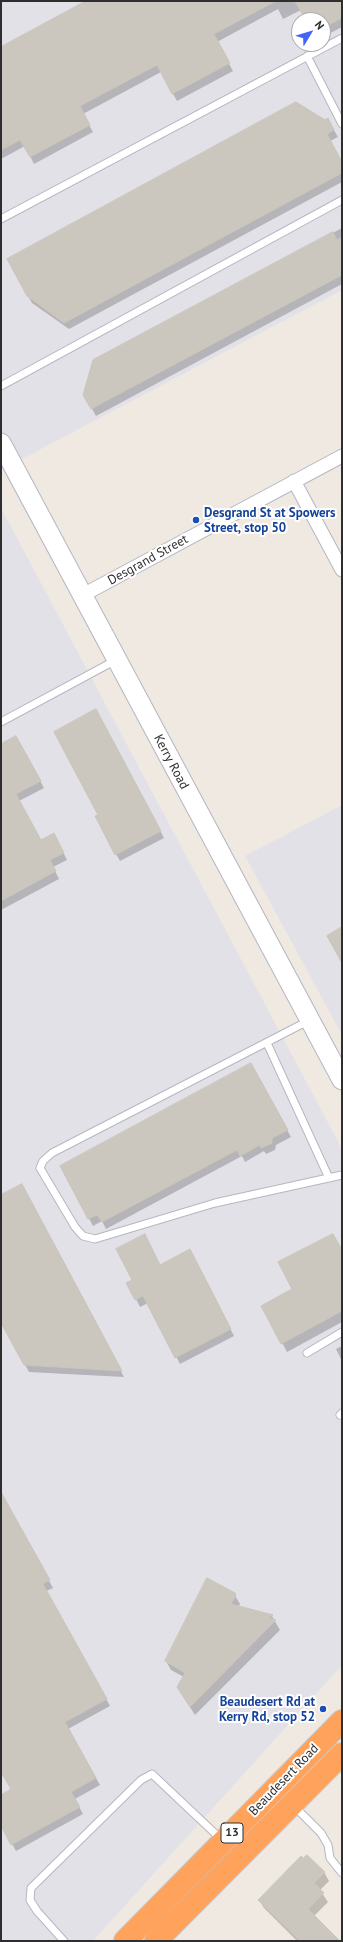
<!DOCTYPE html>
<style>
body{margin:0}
#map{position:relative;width:343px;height:1942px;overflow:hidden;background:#efe9e1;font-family:"PT Sans",sans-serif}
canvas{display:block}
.frame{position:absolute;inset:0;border:2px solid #2e2e2e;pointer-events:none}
.north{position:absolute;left:291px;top:12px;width:40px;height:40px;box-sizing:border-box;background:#fff;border:1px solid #ababab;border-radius:50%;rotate:52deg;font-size:11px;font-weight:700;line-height:16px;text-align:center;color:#2e2e2e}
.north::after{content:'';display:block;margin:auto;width:14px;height:18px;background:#4264fb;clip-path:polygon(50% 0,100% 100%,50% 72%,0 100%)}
</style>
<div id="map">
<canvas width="343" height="1942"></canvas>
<div class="frame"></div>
<div class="north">N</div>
</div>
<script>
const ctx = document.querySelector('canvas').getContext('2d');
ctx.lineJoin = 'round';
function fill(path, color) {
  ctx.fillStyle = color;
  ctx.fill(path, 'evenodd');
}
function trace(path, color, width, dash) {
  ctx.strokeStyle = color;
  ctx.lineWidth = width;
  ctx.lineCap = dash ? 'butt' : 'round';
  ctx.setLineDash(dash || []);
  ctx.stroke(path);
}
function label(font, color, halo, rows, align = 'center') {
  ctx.font = font + ' "PT Sans",sans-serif';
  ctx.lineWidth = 4;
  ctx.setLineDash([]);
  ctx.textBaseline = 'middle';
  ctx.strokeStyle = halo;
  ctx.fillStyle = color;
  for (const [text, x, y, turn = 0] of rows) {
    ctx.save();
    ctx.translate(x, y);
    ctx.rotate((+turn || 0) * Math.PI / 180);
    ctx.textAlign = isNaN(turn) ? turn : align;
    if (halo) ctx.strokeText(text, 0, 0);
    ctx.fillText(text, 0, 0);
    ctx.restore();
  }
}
fill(new Path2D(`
 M 1,1 L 342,1 L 342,290 L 1,470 ZM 299,20 L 323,20 L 323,44 L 299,44 Z
 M 1,508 L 342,1149 L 342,1665 L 93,1941 L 1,1941 Z
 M 342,805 L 342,1035 L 245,856 Z`), '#e3e1e8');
fill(new Path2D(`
 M 88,1 L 342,1 L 342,27 L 323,37 L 323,20 L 307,20 L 301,10 L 283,19 L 278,9 L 217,42 L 233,71 L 177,101 L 161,72 L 83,114 L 93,132 L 34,164 L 25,146 L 1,159 L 1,48 Z
 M 328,120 L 338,137 L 330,141 L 342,163 L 342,182 L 69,329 L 32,303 L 28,296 Z
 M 342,228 L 342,284 L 96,416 L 84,394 L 94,361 Z
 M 99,717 L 164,838 L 120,861 L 96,817 L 99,815 Z
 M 20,744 L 44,788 L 19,801 L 41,842 L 58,842 L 67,860 L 53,867 L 59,879 L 1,910 L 1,745 Z
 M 251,1064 L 291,1137 L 276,1145 L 275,1150 L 266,1154 L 264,1151 L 245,1162 L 242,1156 L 106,1229 L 102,1221 L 93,1226 L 61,1166 Z
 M 25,1192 L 124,1377 L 29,1372 L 1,1321 L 1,1196 Z
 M 342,1252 L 342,1322 L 287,1352 L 263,1306 L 293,1290 Z
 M 194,1258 L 234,1336 L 180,1364 L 148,1303 L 140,1307 L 128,1283 L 160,1266 Z
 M 342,1346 L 342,1361 L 336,1349 Z
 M 1,1494 L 53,1588 L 46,1591 L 110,1706 L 68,1729 L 100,1785 L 75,1799 L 83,1814 L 16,1851 L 1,1824 L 1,1796 L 12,1790 L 1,1770 Z
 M 234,1594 L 240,1604 L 238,1607 L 272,1616 L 280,1630 L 195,1715 L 183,1696 L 184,1677 L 171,1670 L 166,1661 Z
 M 324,1872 L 329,1881 L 320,1890 L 328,1902 L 314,1916 L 337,1941 L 297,1941 L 264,1908 L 259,1900 Z`), '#0003');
const building = new Path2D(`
 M 86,1 L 276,1 L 214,34 L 230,63 L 172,94 L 157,65 L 80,106 L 90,125 L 30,157 L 20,140 L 1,150 L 1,47 Z
 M 295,1 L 342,1 L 342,18 L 323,28 L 323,20 L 306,20 Z
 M 296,102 L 325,120 L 328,118 L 334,130 L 327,134 L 342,162 L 342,173 L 64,323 L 27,296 L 7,259 Z
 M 333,232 L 337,240 L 342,237 L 342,275 L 91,409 L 83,395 L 93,360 Z
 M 96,709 L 161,831 L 115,855 L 95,816 L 98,815 L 54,732 Z
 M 16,736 L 41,781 L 16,794 L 41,840 L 54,833 L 64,853 L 50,860 L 56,871 L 1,901 L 1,744 Z
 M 342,927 L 342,963 L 327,936 Z
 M 251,1063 L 288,1130 L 272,1138 L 272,1143 L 261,1148 L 260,1145 L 240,1156 L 237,1150 L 102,1222 L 97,1215 L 88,1219 L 60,1166 Z
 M 22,1184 L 122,1371 L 24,1365 L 1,1323 L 1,1195 Z
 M 145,1234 L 160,1265 L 190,1249 L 231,1329 L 175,1358 L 143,1296 L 135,1300 L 126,1283 L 132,1280 L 116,1249 Z
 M 333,1234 L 342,1250 L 342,1311 L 281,1344 L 261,1306 L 292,1289 L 278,1262 Z
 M 1,1492 L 50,1580 L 43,1584 L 107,1699 L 65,1722 L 96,1778 L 71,1792 L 80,1807 L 11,1845 L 1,1826 L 1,1795 L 11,1789 L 1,1772 Z
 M 207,1578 L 235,1593 L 236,1595 L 231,1604 L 273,1615 L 269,1618 L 276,1620 L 190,1707 L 177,1687 L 185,1673 L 165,1661 Z
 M 307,1855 L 325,1872 L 314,1883 L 324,1893 L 308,1909 L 340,1941 L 300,1941 L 258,1900 L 301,1856 L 303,1858 Z`);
fill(building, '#cbc7bf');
trace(building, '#cbc5ba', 1);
const lane = new Path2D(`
 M 307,56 L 342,124
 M 1,219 L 342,38
 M 1,386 L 342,200
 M 1,722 L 116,660
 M 310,1020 L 52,1153 L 43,1161 L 40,1168 L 75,1227 L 83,1236 L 95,1239 L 215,1203 L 342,1175
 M 267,1043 L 329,1178
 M 307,1353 L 342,1332
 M 340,1415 L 342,1413
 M 293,1805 L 321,1833 L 328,1845 L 330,1858 L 342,1873
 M 64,1941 L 37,1911 L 30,1900 L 31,1888 L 141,1780 L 152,1774 L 222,1840`);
const street = new Path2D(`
 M 294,481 L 342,570
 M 81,596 L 342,456`);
const secondary = new Path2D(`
 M 1,443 L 342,1080`);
const highway = new Path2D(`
 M 125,1941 L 342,1721
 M 156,1941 L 342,1754`);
trace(lane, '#b4b7c1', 9);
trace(street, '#b4b7c1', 15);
trace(secondary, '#b4b7c1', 21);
trace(highway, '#c9c9c9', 24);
trace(lane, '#fff', 7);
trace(street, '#fff', 13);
trace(secondary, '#fff', 19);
trace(highway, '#ffa35c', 22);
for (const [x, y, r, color] of [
 [196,520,4,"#1a4fb4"],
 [323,1709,4,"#1a4fb4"]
]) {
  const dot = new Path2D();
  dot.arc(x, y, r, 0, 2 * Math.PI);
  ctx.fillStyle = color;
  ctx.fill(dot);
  trace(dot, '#fff', 1.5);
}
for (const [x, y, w] of [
 [232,1833,22]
]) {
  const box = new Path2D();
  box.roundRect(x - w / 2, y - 10, w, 20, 3);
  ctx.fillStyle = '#fff';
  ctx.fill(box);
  trace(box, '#2e2e2e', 1);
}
label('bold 12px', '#2e2e2e', null, [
 ["13",232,1833]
]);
label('bold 13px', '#164399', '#fff', [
 ["Desgrand St at Spowers",204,513],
 ["Street, stop 50",204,528],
 ["Beaudesert Rd at",315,1702,"right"],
 ["Kerry Rd, stop 52",315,1717,"right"]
], 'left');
label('13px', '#2e2e2e', '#fff', [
 ["Desgrand Street",148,560,-29],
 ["Kerry Road",171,762,62],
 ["Beaudesert Road",284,1780,-46]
]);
</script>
